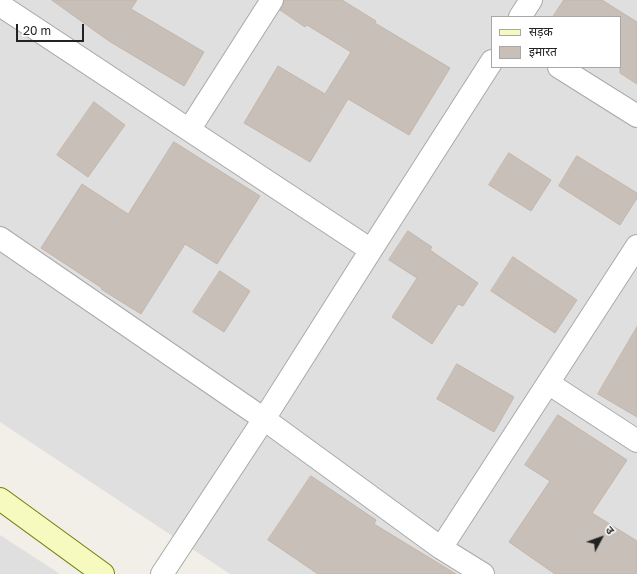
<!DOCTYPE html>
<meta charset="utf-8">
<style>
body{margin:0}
#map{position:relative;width:637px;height:574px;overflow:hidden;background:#f2efe9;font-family:"Golos Text","Noto Sans Devanagari",sans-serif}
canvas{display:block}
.legend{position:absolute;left:491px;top:16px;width:130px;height:52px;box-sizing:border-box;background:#fff;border:1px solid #a7a7a7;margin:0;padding:5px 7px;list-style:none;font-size:12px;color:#222}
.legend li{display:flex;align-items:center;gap:8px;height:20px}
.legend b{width:20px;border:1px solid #a7a7a7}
.north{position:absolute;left:581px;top:518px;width:40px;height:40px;-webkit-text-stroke:3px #fff;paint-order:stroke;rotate:49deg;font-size:11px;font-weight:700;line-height:16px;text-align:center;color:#222}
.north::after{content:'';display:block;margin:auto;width:14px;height:18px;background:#222;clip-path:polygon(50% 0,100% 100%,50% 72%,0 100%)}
.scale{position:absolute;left:16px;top:24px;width:68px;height:18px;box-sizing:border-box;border:2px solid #222;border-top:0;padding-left:5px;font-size:12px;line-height:14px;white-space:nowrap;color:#222;-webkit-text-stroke:3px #fff;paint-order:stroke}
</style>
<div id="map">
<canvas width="637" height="574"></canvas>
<ul class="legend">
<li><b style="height:5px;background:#f7fabf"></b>सड़क</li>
<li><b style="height:11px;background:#c7bfb8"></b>इमारत</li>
</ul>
<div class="north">उ</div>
<div class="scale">20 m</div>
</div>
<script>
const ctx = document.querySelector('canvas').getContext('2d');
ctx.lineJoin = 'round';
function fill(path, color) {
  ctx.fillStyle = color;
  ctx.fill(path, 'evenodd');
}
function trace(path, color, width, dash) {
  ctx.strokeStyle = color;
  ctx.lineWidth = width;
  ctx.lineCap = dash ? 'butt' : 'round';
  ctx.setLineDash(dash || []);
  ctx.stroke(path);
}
fill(new Path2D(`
 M 0,0 L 637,0 L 637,574 L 230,574 L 0,422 ZM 492,17 L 620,17 L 620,67 L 492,67 Z
 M 0,535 L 60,574 L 0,574 Z`), '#e0dfdf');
const building = new Path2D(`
 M 52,0 L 137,0 L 131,9 L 204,52 L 184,86 L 109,41 Z
 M 284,0 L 342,0 L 376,21 L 375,23 L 450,68 L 409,135 L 348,99 L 310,162 L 244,123 L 278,66 L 325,94 L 351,52 L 307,25 L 305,27 L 280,10 L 283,6 Z
 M 564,0 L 602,0 L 637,22 L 637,84 L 620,73 L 620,17 L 553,17 Z
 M 94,102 L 125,125 L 88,177 L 57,155 Z
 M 174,142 L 260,196 L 217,264 L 185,244 L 141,314 L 101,289 L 102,288 L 41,248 L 82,184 L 128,214 Z
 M 509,153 L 551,180 L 531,211 L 489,185 Z
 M 577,156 L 637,193 L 637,198 L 620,225 L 559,186 Z
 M 408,231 L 432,247 L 430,250 L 478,283 L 463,306 L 458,304 L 432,344 L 392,317 L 417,278 L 389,260 Z
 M 513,257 L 577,300 L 555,333 L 491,291 Z
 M 220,271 L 250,291 L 224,332 L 193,312 Z
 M 637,327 L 637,417 L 598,394 Z
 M 457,364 L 514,397 L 494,432 L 437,399 Z
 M 558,415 L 627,460 L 592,513 L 637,541 L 637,574 L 555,574 L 509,542 L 550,481 L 525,465 Z
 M 311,476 L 376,520 L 374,524 L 456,574 L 318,574 L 268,540 Z`);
fill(building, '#c7bfb8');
trace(building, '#c4b6ab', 1);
const street = new Path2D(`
 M 0,5 L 371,250
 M 520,17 L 531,0
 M 559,67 L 637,116
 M 189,130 L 272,0
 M 0,238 L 264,419 L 441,548 L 483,574
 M 548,383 L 637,441
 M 441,548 L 637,246
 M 162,574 L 264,419 L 371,250 L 492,61`);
const secondary = new Path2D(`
 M 0,499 L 103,574`);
trace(street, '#a9a9a9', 24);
trace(secondary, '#707d05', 24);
trace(street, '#fff', 22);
trace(secondary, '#f7fabf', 22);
</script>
